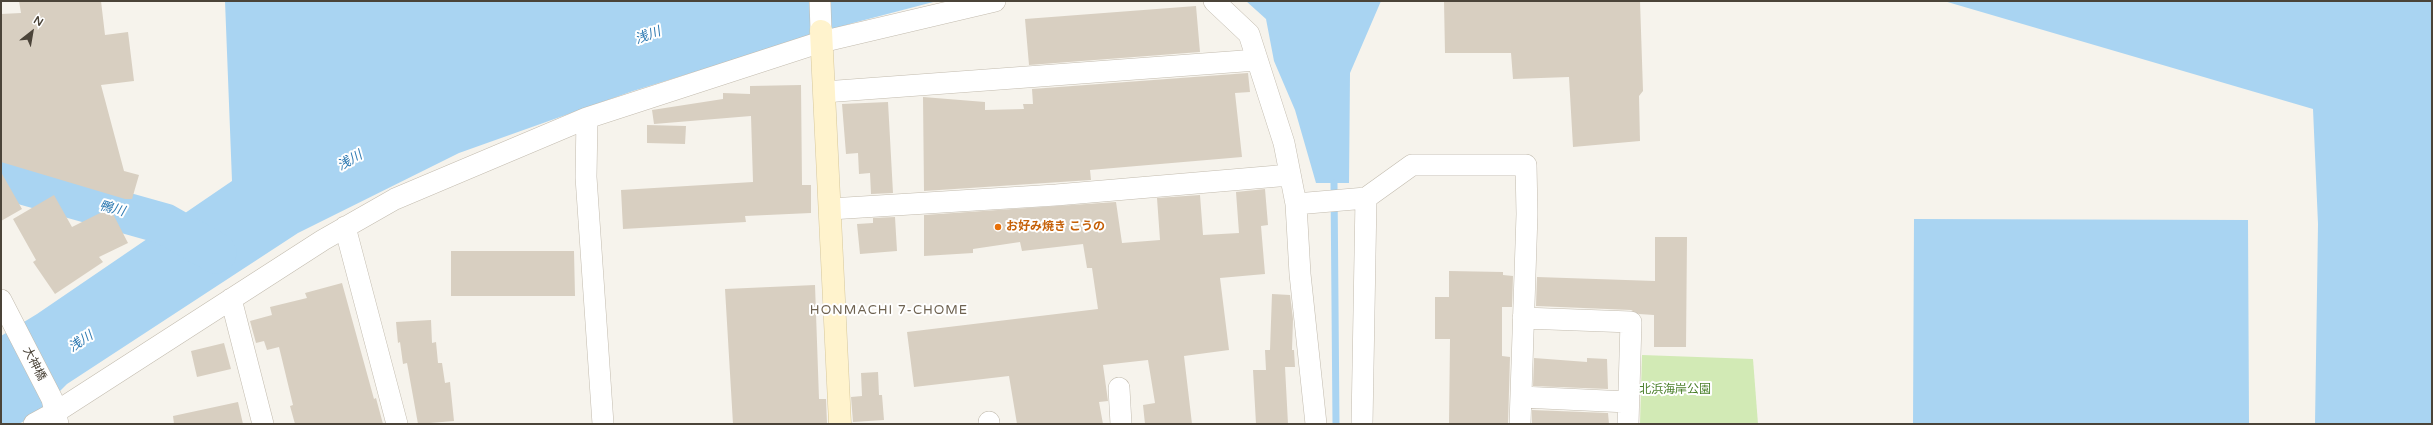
<!DOCTYPE html>
<meta charset="utf-8">
<style>
body{margin:0}
#map{position:relative;width:2433px;height:425px;overflow:hidden;background:#f6f3ec;font-family:"Varela Round",sans-serif}
canvas{display:block}
.frame{position:absolute;inset:0;border:2px solid #4b4439;pointer-events:none}
.north{position:absolute;left:12px;top:12px;width:40px;height:40px;-webkit-text-stroke:3px #fff;paint-order:stroke;rotate:31deg;font-size:11px;font-weight:700;line-height:16px;text-align:center;color:#4b4439}
.north::after{content:'';display:block;margin:auto;width:14px;height:18px;background:#4b4439;clip-path:polygon(50% 0,100% 100%,50% 72%,0 100%)}
</style>
<div id="map">
<canvas width="2433" height="425"></canvas>
<div class="frame"></div>
<div class="north">N</div>
</div>
<script>
const ctx = document.querySelector('canvas').getContext('2d');
ctx.lineJoin = 'round';
function fill(path, color) {
  ctx.fillStyle = color;
  ctx.fill(path, 'evenodd');
}
function trace(path, color, width, dash) {
  ctx.strokeStyle = color;
  ctx.lineWidth = width;
  ctx.lineCap = dash ? 'butt' : 'round';
  ctx.setLineDash(dash || []);
  ctx.stroke(path);
}
function label(font, color, halo, rows, align = 'center') {
  ctx.font = font + ' "Varela Round","Noto Sans JP",sans-serif';
  ctx.lineWidth = 4;
  ctx.setLineDash([]);
  ctx.textBaseline = 'middle';
  ctx.strokeStyle = halo;
  ctx.fillStyle = color;
  for (const [text, x, y, turn = 0] of rows) {
    ctx.save();
    ctx.translate(x, y);
    ctx.rotate((+turn || 0) * Math.PI / 180);
    ctx.textAlign = isNaN(turn) ? turn : align;
    if (halo) ctx.strokeText(text, 0, 0);
    ctx.fillText(text, 0, 0);
    ctx.restore();
  }
}
fill(new Path2D(`
 M 1642,355 L 1753,359 L 1758,424 L 1640,424 Z`), '#d2eab5');
fill(new Path2D(`
 M 225,1 L 937,1 L 853,23 L 633,91 L 459,153 L 298,233 L 67,384 L 34,417 L 18,424 L 1,424 L 1,336 L 37,314 L 232,181 Z
 M 1246,1 L 1381,1 L 1350,73 L 1349,183 L 1316,183 L 1295,110 L 1274,61 L 1266,19 Z
 M 1944,1 L 2432,1 L 2432,424 L 2315,424 L 2318,224 L 2313,109 Z
 M 1914,219 L 2248,220 L 2249,424 L 1913,424 Z`), '#a9d4f2');
trace(new Path2D(`
 M 1334,183 L 1336,424`), '#a9d4f2', 7);
trace(new Path2D(`
 M 1,178 L 165,224 L 216,253`), '#a9d4f2', 41);
fill(new Path2D(`
 M 19,1 L 101,1 L 105,35 L 128,32 L 134,81 L 101,85 L 124,171 L 139,175 L 132,199 L 125,199 L 1,162 L 1,14 L 21,13 Z
 M 1444,1 L 1640,1 L 1643,91 L 1639,96 L 1640,141 L 1573,147 L 1569,77 L 1513,79 L 1511,53 L 1445,53 Z
 M 1196,6 L 1200,52 L 1029,65 L 1025,19 Z
 M 1248,73 L 1250,92 L 1235,93 L 1242,157 L 1090,170 L 1091,180 L 924,191 L 923,97 L 985,102 L 985,110 L 1024,109 L 1023,104 L 1033,104 L 1032,89 Z
 M 801,85 L 802,185 L 811,185 L 811,213 L 745,216 L 746,222 L 623,229 L 621,190 L 753,182 L 751,116 L 654,124 L 652,110 L 723,99 L 723,93 L 750,94 L 750,86 Z
 M 888,102 L 893,193 L 871,194 L 870,173 L 859,174 L 858,153 L 846,154 L 842,104 Z
 M 647,125 L 686,126 L 685,144 L 647,143 Z
 M 1,172 L 22,209 L 1,221 Z
 M 1265,189 L 1268,225 L 1261,226 L 1265,274 L 1220,278 L 1229,350 L 1184,356 L 1192,424 L 1145,424 L 1143,405 L 1155,403 L 1148,360 L 1103,365 L 1108,401 L 1099,402 L 1103,424 L 1017,424 L 1009,376 L 914,387 L 907,332 L 1098,309 L 1092,268 L 1087,268 L 1083,244 L 1022,251 L 1020,242 L 973,249 L 973,253 L 924,256 L 924,215 L 1116,202 L 1122,243 L 1160,240 L 1157,198 L 1200,195 L 1203,235 L 1239,233 L 1236,192 Z
 M 54,195 L 72,227 L 110,208 L 128,243 L 99,257 L 103,262 L 55,294 L 33,262 L 36,260 L 13,219 Z
 M 895,217 L 897,251 L 860,254 L 857,224 L 873,223 L 873,218 Z
 M 1655,237 L 1687,237 L 1686,347 L 1654,347 L 1654,315 L 1639,314 L 1631,310 L 1536,306 L 1537,277 L 1655,281 Z
 M 451,251 L 574,251 L 575,296 L 451,296 Z
 M 1449,271 L 1503,272 L 1503,275 L 1513,276 L 1512,307 L 1502,307 L 1502,356 L 1510,357 L 1508,424 L 1449,424 L 1450,339 L 1435,339 L 1435,297 L 1449,297 Z
 M 342,283 L 374,399 L 376,398 L 383,424 L 295,424 L 290,406 L 293,405 L 279,347 L 267,350 L 264,341 L 256,343 L 250,321 L 272,315 L 270,307 L 307,298 L 305,293 Z
 M 815,285 L 819,399 L 826,399 L 827,423 L 733,424 L 725,289 Z
 M 1272,294 L 1290,295 L 1293,319 L 1292,350 L 1294,350 L 1295,367 L 1285,367 L 1288,424 L 1256,424 L 1253,370 L 1266,370 L 1265,350 L 1270,350 Z
 M 431,320 L 432,343 L 436,342 L 438,363 L 442,363 L 445,383 L 450,382 L 454,421 L 418,424 L 407,363 L 403,364 L 400,342 L 398,343 L 396,322 Z
 M 224,343 L 231,369 L 197,377 L 191,351 Z
 M 1534,358 L 1587,362 L 1587,358 L 1607,359 L 1608,389 L 1533,386 Z
 M 878,372 L 879,395 L 882,395 L 884,420 L 853,422 L 851,397 L 862,396 L 861,373 Z
 M 238,402 L 243,424 L 174,424 L 173,416 Z
 M 1532,410 L 1608,413 L 1609,424 L 1532,424 Z`), '#d8cfc1');
const street = new Path2D(`
 M 820,1 L 821,31
 M 1214,1 L 1249,34 L 1284,143 L 1296,204 L 1300,274 L 1316,424
 M 824,92 L 1257,60
 M 587,118 L 586,177 L 603,424
 M 1296,204 L 1366,198 L 1412,165 L 1526,165 L 1527,214 L 1520,424
 M 830,209 L 1056,195 L 1290,175
 M 345,227 L 397,424
 M 231,299 L 263,424
 M 1,300 L 52,399 L 58,424
 M 1523,318 L 1631,322 L 1628,424
 M 1119,388 L 1121,424
 M 1521,397 L 1628,402
 M 989,422 L 989,424
 M 34,424 L 56,412 L 323,240 L 395,199 L 587,118 L 821,42 L 995,1
 M 1362,424 L 1366,198`);
const secondary = new Path2D(`
 M 821,31 L 840,424`);
trace(street, '#c2bbae', 22);
trace(secondary, '#d6c79b', 23);
trace(street, '#fff', 21);
trace(secondary, '#fff3cd', 22);
for (const [x, y, r, color] of [
 [998,227,4,"#e8710a"]
]) {
  const dot = new Path2D();
  dot.arc(x, y, r, 0, 2 * Math.PI);
  ctx.fillStyle = color;
  ctx.fill(dot);
  trace(dot, '#fff', 1.5);
}
label('bold 12px', '#c56008', '#fff', [
 ["お好み焼き こうの",1006,227]
], 'left');
label('12px', '#4b4439', '#fff', [
 ["大神橋",34,364,63]
]);
label('12px', '#4a7f2a', '#fff', [
 ["北浜海岸公園",1675,390]
]);
label('italic 13px', '#2e7ab2', '#fff', [
 ["浅川",648,36,-21],
 ["浅川",350,161,-30],
 ["鴨川",112,209,15],
 ["浅川",81,342,-33]
]);
ctx.letterSpacing = '1px';
label('13px', '#6e6250', '#fff', [
 ["HONMACHI 7-CHOME",889,311]
]);
ctx.letterSpacing = '0px';
</script>
